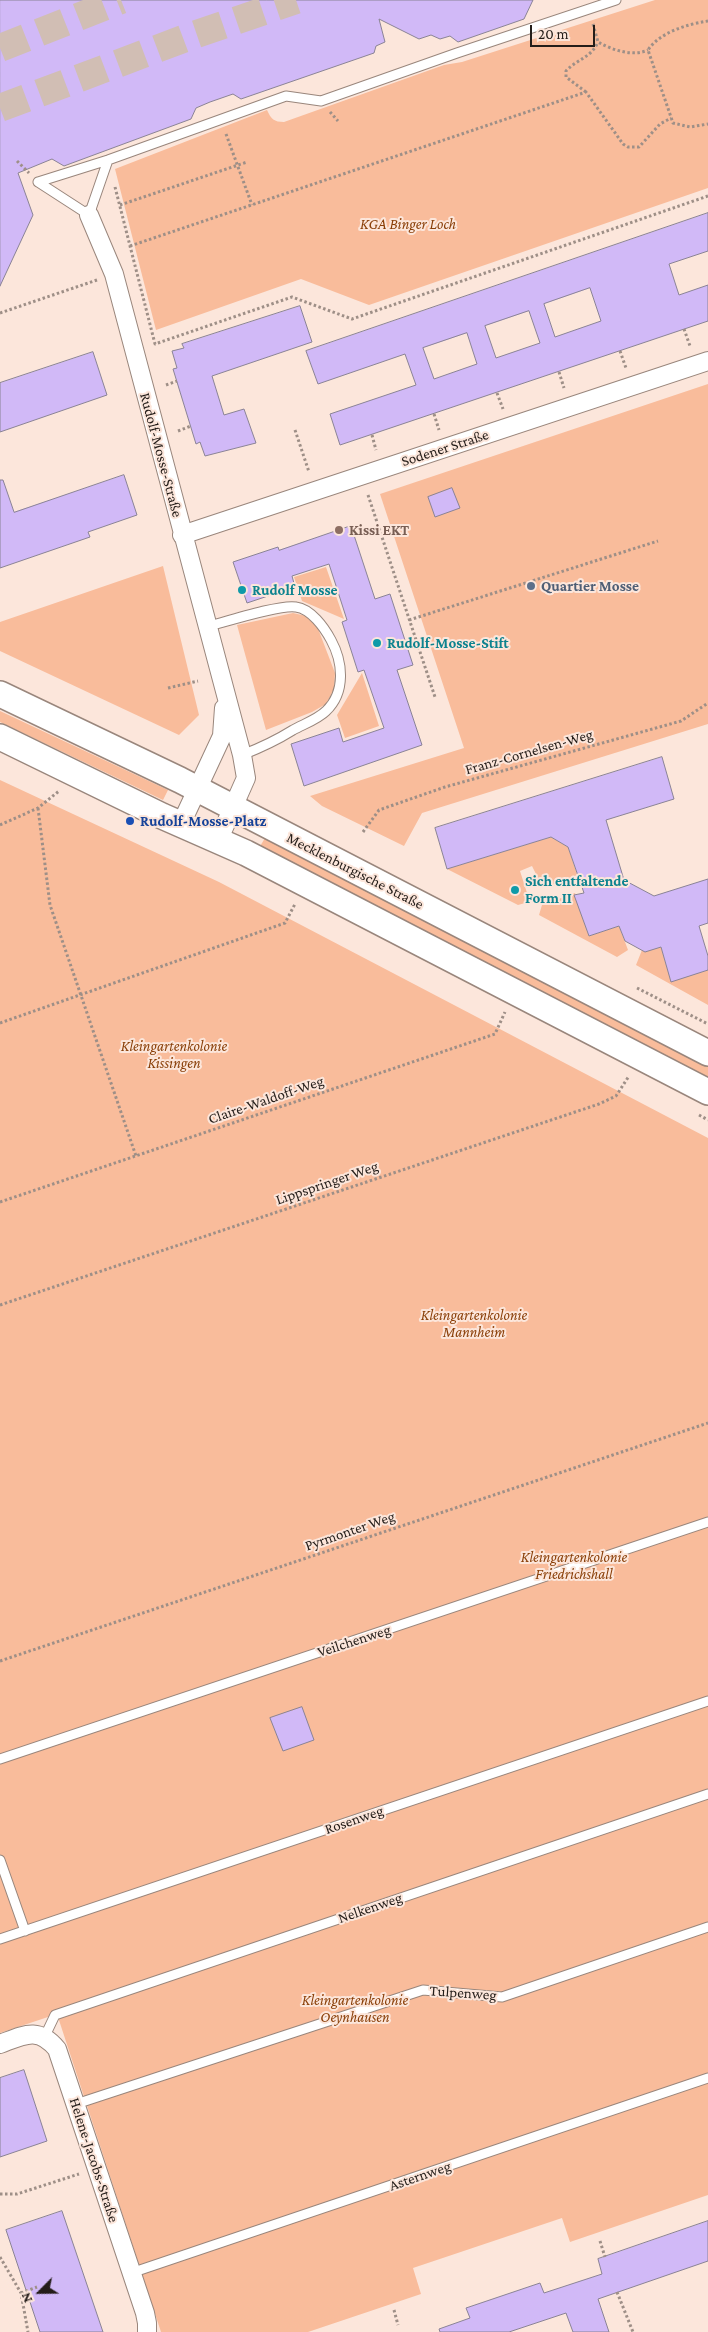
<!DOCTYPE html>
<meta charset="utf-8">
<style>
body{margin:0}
#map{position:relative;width:708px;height:2332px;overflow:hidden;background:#fce6db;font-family:"Crimson Pro",serif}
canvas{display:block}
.north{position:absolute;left:15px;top:2267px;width:50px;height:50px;-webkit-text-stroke:4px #fce6db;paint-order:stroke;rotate:247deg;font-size:14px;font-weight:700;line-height:20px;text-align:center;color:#241d19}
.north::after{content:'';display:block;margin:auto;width:18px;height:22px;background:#241d19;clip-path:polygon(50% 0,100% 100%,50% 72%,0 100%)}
.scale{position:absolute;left:530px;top:25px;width:65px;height:22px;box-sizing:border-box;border:2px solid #241d19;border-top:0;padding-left:6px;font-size:15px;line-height:18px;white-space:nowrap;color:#241d19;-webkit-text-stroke:4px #fce6db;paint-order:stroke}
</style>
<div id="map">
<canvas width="708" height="2332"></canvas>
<div class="north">N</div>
<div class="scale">20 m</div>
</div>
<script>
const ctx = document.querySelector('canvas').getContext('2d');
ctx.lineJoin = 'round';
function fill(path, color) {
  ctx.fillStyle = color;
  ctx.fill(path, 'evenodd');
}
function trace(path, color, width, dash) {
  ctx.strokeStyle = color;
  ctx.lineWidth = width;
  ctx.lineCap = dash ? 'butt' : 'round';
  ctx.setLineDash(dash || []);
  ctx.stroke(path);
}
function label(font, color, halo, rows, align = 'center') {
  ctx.font = font + ' "Crimson Pro",serif';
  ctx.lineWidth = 4;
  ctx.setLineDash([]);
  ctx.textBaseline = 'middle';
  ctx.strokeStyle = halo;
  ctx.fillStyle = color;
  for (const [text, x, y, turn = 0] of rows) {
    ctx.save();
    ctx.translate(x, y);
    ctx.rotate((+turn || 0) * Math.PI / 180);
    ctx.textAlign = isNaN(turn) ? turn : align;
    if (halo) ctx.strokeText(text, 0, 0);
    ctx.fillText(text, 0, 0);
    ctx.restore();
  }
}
fill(new Path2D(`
 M 655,0 L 708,0 L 708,188 L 369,305 L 301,279 L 156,330 L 115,169 L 267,110 C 271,119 274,122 284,122 L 444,65 L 462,62 Z
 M 708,384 L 708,724 L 422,813 L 404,846 L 322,806 L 310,796 L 464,748 L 380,494 Z
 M 163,566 L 199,715 L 179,735 L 0,651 L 0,622 Z
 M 326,567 L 344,619 L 302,601 L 294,577 Z
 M 293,613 L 306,616 L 317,626 L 335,673 L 334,689 L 326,704 L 312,712 L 266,730 L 237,625 Z
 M 362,673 L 379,726 L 345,738 L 337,715 Z
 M 0,711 L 168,790 L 163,800 L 0,722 Z
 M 0,780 L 219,882 L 708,1138 L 708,2195 L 570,2242 L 562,2218 L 413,2268 L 421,2294 L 308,2332 L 161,2332 L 57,2014 L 0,2033 Z
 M 551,837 L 568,847 L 577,874 L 570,882 L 558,887 L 538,878 L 532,866 L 520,871 L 528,896 L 525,903 L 518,905 L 447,869 Z
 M 265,838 L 708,1064 L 708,1079 L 259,848 Z
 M 575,893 L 589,936 L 619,926 L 628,950 L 617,957 L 539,915 L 542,905 Z
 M 661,947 L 671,981 L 708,970 L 708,1005 L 636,965 L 642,950 Z`), '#f9bc9b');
const building = new Path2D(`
 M 0,0 L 533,0 L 524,19 L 458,42 L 450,36 L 440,39 L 431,35 L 419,39 L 379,19 L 385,42 L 376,46 L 374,53 L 241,99 L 233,94 L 210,102 L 196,108 L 191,119 L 64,166 L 52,159 L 18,173 L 33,215 L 0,286 Z
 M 708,213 L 708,251 L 669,264 L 679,295 L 708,285 L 708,321 L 340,445 L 330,414 L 416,385 L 405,354 L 318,384 L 306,351 ZM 590,288 L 601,321 L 555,337 L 544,304 ZM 529,311 L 540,343 L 496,358 L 485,326 ZM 467,333 L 477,364 L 434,379 L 423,348 Z
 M 300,306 L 312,342 L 212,376 L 224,415 L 244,409 L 256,443 L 205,456 L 200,442 L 196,444 L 173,369 L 177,368 L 172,351 L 184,348 L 182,344 Z
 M 93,352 L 107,395 L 0,432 L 0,383 Z
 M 124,475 L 137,515 L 88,532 L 90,537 L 0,568 L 0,480 L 3,480 L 14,512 Z
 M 452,488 L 460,508 L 435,517 L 428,497 Z
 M 351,526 L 375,599 L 390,594 L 413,665 L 397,670 L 422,745 L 304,786 L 291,744 L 339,728 L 343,742 L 384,728 L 364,670 L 358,672 L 342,622 L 347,620 L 329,564 L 292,576 L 295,587 L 247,603 L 233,562 L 278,547 L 279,550 Z
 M 662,757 L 674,799 L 606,820 L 624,880 L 654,896 L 708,879 L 708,923 L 699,926 L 708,956 L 708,970 L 671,982 L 661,947 L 645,952 L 625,941 L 619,926 L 589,936 L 574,895 L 584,893 L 568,847 L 551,837 L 447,869 L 435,828 Z
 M 302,1707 L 314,1740 L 283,1751 L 270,1718 Z
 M 24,2070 L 47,2141 L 0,2157 L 0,2078 Z
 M 62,2211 L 103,2332 L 40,2332 L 6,2230 Z
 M 708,2221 L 708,2261 L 598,2299 L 609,2332 L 573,2332 L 566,2313 L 509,2332 L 440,2332 L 439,2329 L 470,2318 L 466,2308 L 540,2283 L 544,2293 L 602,2274 L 598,2259 Z`);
fill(building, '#d1b9f7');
trace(building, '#8a8395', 1);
trace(new Path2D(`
 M 0,48 L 121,0
 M 0,108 L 191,36 L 296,0`), '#d1beb4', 28, [28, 14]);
const lane = new Path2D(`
 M 38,182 L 108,160 L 286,96 L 321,101 L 457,53 L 616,0
 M 38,182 L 89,215 L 108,160
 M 206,627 C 225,622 280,604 296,607 C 311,609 324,627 331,640 C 343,662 346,692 326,711 C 318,719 304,724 293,730 C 277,740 260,748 242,755
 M 0,1759 L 708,1522
 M 0,1860 L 25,1931
 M 0,1939 L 708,1701
 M 45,2036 L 55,2015 L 708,1794
 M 76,2104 L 423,1990 L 502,1997 L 708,1927
 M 131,2273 L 708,2078`);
const street = new Path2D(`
 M 89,215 L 114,274 L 242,755 L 246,778 L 218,841
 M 182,535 L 708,361
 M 181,824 L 222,736 L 224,708
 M 0,2044 C 24,2035 38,2026 57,2049 L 145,2313 L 147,2323 L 147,2332`);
const secondary = new Path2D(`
 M 0,694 L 180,780 L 708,1053
 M 0,737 L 162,816 L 246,853 L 708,1092`);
trace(lane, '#99867c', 11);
trace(street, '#99867c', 20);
trace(secondary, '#99867c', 28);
trace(new Path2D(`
 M 708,21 C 688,24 660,32 648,50 L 673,123 L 690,127 L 708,124
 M 593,24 L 598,42 C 612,50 633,57 648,50
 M 586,92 L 566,77 L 566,71 C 577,59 591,58 598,42
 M 330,112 L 338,121
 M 226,134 L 252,205
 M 17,161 L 29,173
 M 115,187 L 155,344 L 292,297 L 352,319 L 708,196
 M 120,205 L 247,162
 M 130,246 L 586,92 L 623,144 L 628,147 L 639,147 L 660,124 L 671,118
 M 0,313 L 97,280
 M 684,329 L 690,346
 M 620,351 L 626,368
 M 559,372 L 564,388
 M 166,385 L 177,381
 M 497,393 L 503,409
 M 434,414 L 439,430
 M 295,430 L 309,472
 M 178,431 L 191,426
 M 372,435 L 376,450
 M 368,495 L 435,697
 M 409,620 L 658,541
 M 168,688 L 198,681
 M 38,808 L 50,905 L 136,1156
 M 0,825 L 38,808 L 59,791
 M 363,832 L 379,810 L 445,787 L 681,721 L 708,703
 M 637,988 L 708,1024
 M 0,1023 L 285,923 L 295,904
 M 699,1115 L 708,1120
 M 0,1202 L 495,1034 L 505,1012
 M 0,1305 L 599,1104 L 616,1096 L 629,1076
 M 0,1661 L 708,1423
 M 0,2194 L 17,2194 L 79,2174
 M 600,2241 L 605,2257
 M 0,2257 L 21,2293 L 28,2332
 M 617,2292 L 633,2332
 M 21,2293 L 37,2287
 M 394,2310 L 398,2325`), '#9e8f87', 3, [2.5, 2.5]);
trace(lane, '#fff', 9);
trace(street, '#fff', 18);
trace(secondary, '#fff', 25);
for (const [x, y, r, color] of [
 [339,530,5,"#8d6e63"],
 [531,586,5,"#5c6f8a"],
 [242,590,5,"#0f9aa8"],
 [377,643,5,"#0f9aa8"],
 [130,821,5,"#1a4fb4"],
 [515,890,5,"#0f9aa8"]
]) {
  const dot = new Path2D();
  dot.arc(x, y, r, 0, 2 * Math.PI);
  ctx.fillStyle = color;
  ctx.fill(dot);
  trace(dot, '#fce6db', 2);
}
label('italic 15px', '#8a3f08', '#fce6db', [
 ["KGA Binger Loch",408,224],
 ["Kleingartenkolonie",174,1046],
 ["Kissingen",174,1063],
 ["Kleingartenkolonie",474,1315],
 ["Mannheim",474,1332],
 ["Kleingartenkolonie",574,1557],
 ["Friedrichshall",574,1574],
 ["Kleingartenkolonie",355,2000],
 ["Oeynhausen",355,2017]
]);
label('15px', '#241d19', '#fce6db', [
 ["Sodener Straße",445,448,-18],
 ["Rudolf-Mosse-Straße",161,455,75],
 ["Franz-Cornelsen-Weg",529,752,-16],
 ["Mecklenburgische Straße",355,871,27],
 ["Claire-Waldoff-Weg",266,1100,-19],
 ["Lippspringer Weg",327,1183,-19],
 ["Pyrmonter Weg",350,1531,-19],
 ["Veilchenweg",354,1641,-18],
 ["Rosenweg",354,1820,-19],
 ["Nelkenweg",370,1908,-19],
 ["Tulpenweg",463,1993,4],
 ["Helene-Jacobs-Straße",94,2160,72],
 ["Asternweg",420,2176,-19]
]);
label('bold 15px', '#785e54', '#fce6db', [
 ["Kissi EKT",349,530]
], 'left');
label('bold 15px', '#4e5e75', '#fce6db', [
 ["Quartier Mosse",541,586]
], 'left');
label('bold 15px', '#0d838f', '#fce6db', [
 ["Rudolf Mosse",252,590],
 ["Rudolf-Mosse-Stift",387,643],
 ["Sich entfaltende",525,881],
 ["Form II",525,898]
], 'left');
label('bold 15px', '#164399', '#fce6db', [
 ["Rudolf-Mosse-Platz",140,821]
], 'left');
</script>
